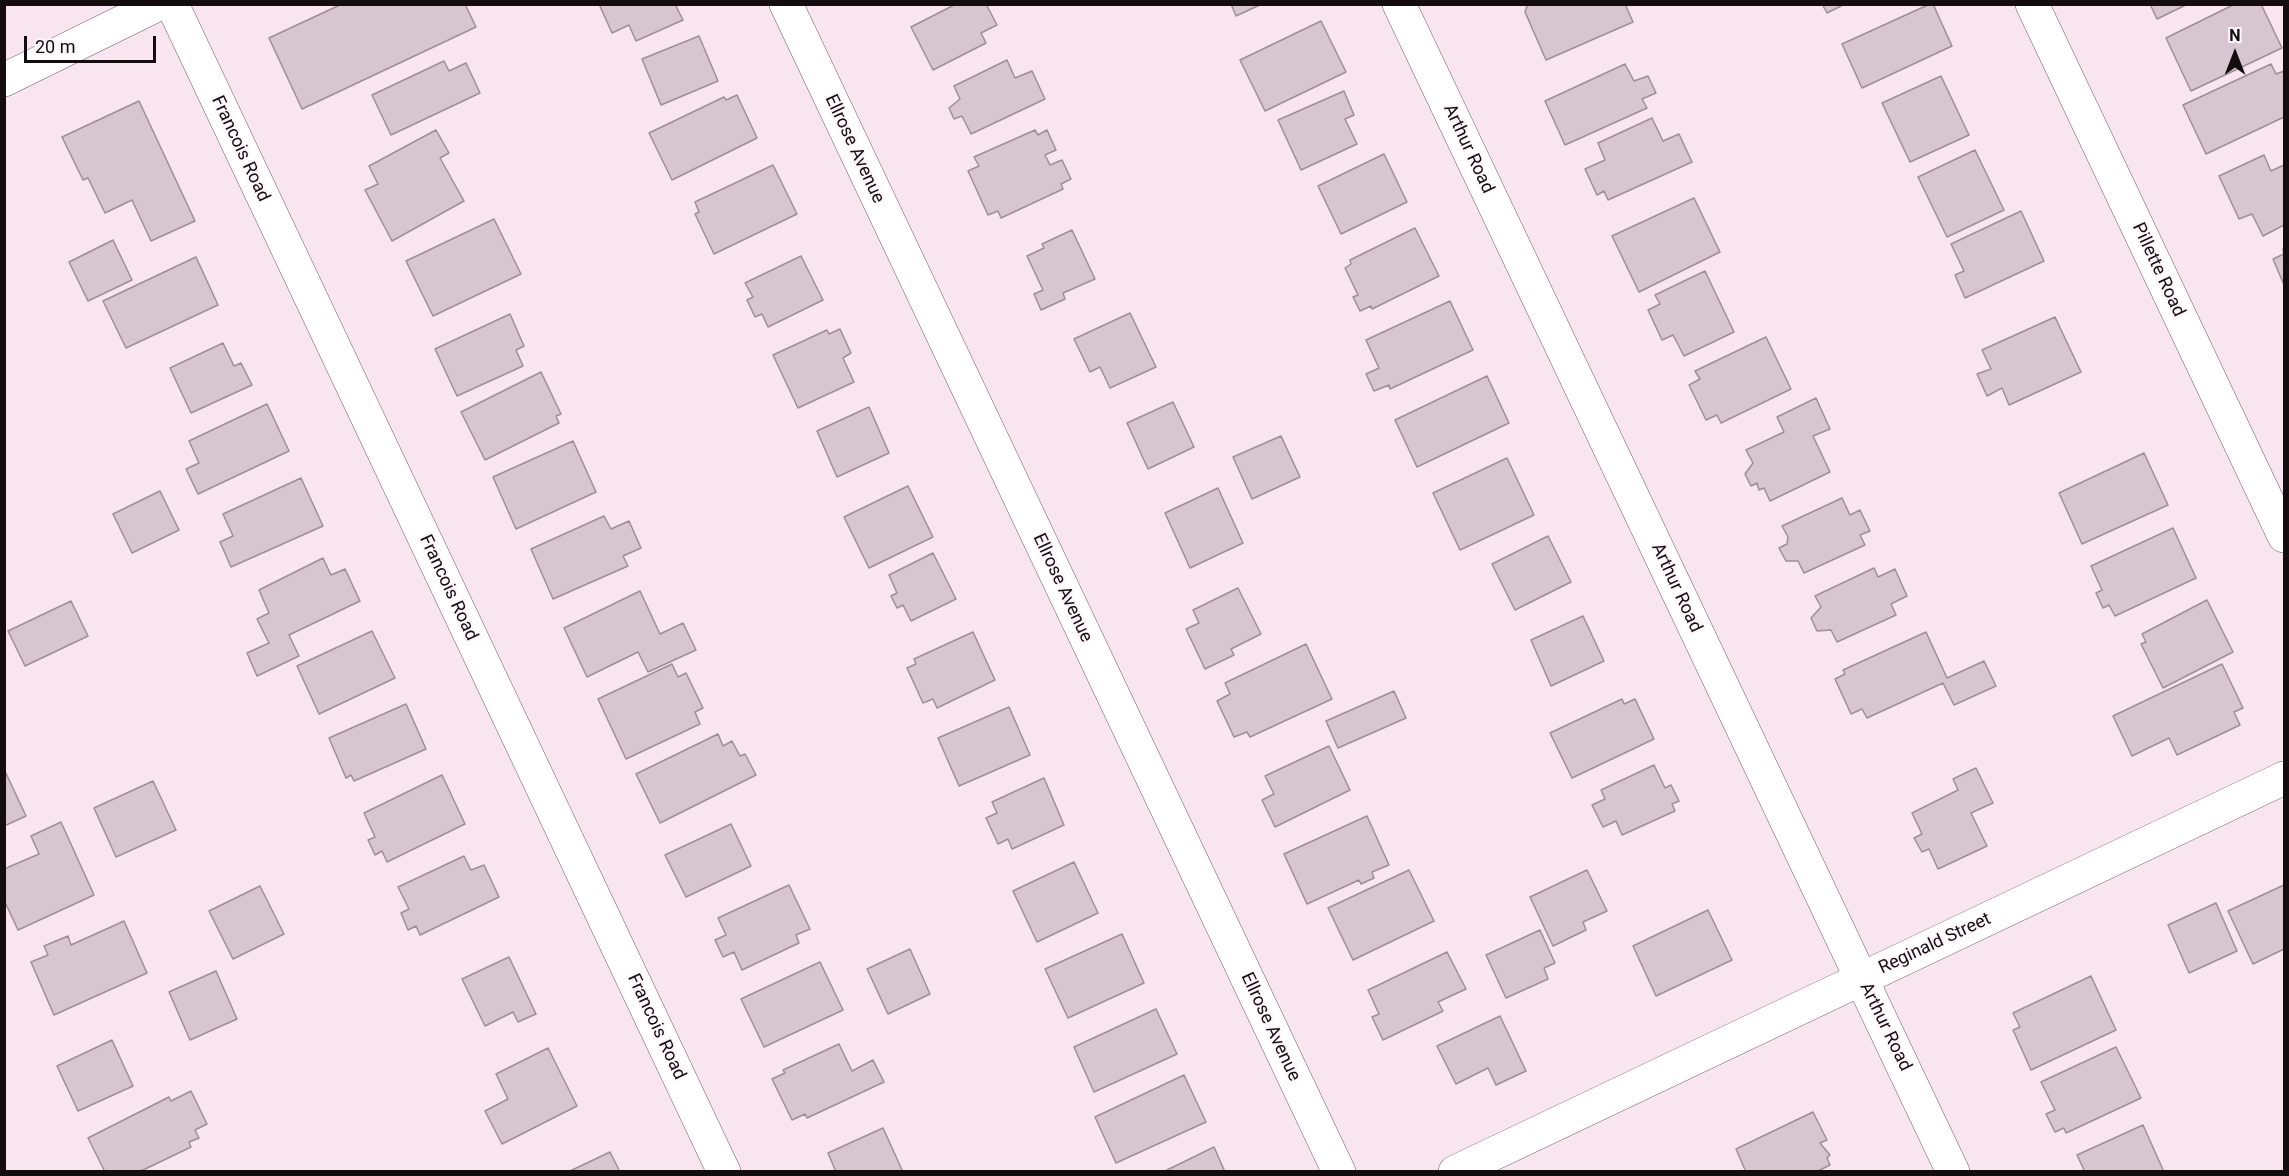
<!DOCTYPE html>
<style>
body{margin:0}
#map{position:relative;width:2289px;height:1176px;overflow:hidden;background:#f8e5ef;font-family:Roboto,sans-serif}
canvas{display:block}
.frame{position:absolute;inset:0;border:6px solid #130d10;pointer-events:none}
.north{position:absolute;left:2205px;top:24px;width:60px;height:60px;-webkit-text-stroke:4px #fef6fa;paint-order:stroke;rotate:0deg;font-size:16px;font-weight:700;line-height:24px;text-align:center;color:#130d10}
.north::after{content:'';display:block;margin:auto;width:21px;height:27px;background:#130d10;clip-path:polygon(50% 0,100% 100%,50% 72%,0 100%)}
.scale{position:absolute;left:24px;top:36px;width:132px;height:27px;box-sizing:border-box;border:3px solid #130d10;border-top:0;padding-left:8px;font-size:18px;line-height:21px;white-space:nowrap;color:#130d10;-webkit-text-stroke:4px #fef6fa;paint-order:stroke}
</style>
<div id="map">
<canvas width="2289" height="1176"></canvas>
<div class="frame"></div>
<div class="north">N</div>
<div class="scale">20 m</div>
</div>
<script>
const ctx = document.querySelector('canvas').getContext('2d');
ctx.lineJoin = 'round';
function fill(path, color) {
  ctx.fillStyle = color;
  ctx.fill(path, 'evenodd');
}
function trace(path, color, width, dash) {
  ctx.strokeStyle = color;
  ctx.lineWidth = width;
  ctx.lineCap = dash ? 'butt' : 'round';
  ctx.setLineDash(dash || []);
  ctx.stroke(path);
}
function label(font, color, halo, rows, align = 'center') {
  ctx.font = font + ' Roboto,sans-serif';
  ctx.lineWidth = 4.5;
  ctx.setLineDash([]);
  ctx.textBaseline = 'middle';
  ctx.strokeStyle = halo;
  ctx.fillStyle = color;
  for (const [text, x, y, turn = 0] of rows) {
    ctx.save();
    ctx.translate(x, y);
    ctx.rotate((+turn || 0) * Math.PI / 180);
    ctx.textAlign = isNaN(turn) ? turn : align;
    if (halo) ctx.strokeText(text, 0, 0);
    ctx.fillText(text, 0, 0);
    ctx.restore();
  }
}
const building = new Path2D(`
 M 342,4 L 465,4 L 476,27 L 302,109 L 269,38 Z
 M 599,4 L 675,4 L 683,20 L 636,41 L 629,25 L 612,33 Z
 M 956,4 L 986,4 L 997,25 L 981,33 L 986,43 L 933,70 L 911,27 Z
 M 1231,4 L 1262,4 L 1236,16 Z
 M 1530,4 L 1625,4 L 1633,22 L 1546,60 L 1525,12 L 1527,6 Z
 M 1822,4 L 1845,4 L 1827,13 Z
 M 1930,4 L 1933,4 L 1952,46 L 1862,88 L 1842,44 Z
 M 2150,4 L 2188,4 L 2157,19 Z
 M 2235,4 L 2261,4 L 2282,48 L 2191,91 L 2166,38 Z
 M 1321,21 L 1346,72 L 1265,111 L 1240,60 Z
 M 699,36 L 718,81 L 661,105 L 642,59 Z
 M 1007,60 L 1015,78 L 1032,71 L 1045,99 L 971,134 L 962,116 L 954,119 L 949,108 L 960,99 L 954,86 Z
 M 444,61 L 449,71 L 466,63 L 480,93 L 391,135 L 372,95 Z
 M 1625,64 L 1634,81 L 1648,76 L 1656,93 L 1642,99 L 1647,108 L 1565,145 L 1545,101 Z
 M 2271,64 L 2276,74 L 2284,71 L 2284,117 L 2206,154 L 2183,105 Z
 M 1941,76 L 1969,135 L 1910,162 L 1882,103 Z
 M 1344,91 L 1354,115 L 1345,119 L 1357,144 L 1301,170 L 1278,120 Z
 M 737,95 L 757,138 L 672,180 L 649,133 L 724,97 L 726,100 Z
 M 139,101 L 195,221 L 151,241 L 132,200 L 105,213 L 88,178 L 83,180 L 62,137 Z
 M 1652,118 L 1663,141 L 1679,134 L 1692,162 L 1608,200 L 1604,191 L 1597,195 L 1585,169 L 1605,160 L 1598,143 Z
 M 436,130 L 449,153 L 440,158 L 464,201 L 392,241 L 365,190 L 378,184 L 369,166 Z
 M 1035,130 L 1038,135 L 1047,130 L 1056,150 L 1045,155 L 1050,165 L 1062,160 L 1071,179 L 1061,184 L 1063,189 L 1001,218 L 998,211 L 988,215 L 968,171 L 979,166 L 974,157 Z
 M 1975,150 L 2004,210 L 1947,237 L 1918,177 Z
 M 1384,154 L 1407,202 L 1341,234 L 1318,186 Z
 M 2264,155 L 2271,171 L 2284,165 L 2284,225 L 2263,236 L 2252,214 L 2239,219 L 2219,176 Z
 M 773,165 L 797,214 L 714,254 L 695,214 L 699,212 L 695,202 Z
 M 1694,198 L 1720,252 L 1639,292 L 1612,236 Z
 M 2021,211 L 2044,261 L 1965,298 L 1955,275 L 1964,271 L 1951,244 Z
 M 494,219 L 521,274 L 433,316 L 406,261 Z
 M 1415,228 L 1439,276 L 1372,309 L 1371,306 L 1360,311 L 1353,297 L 1358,295 L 1345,268 L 1351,264 L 1350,260 Z
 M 1072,230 L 1095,279 L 1063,293 L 1065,299 L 1041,310 L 1034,294 L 1043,290 L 1027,256 L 1044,248 L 1042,244 Z
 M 113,240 L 132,280 L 88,301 L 69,262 Z
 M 2283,249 L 2284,249 L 2284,285 L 2273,259 L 2284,254 Z
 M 801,256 L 823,300 L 768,327 L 762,314 L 755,317 L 747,300 L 753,297 L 745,283 Z
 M 196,257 L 218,305 L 126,348 L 103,301 Z
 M 1705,271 L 1734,332 L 1684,356 L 1673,335 L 1662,340 L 1648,310 L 1660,304 L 1655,295 Z
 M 1450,301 L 1473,350 L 1390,389 L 1389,385 L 1374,391 L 1366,374 L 1379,368 L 1366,340 Z
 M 1130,313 L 1156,367 L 1110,388 L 1100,367 L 1090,372 L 1074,339 Z
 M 510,314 L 524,346 L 516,350 L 523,366 L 457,396 L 435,349 Z
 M 2055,317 L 2081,372 L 2009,405 L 2002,388 L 1987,396 L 1977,374 L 1991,369 L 1982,350 Z
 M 840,329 L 851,353 L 843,358 L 854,382 L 798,408 L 773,355 L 827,330 L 829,334 Z
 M 1766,337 L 1791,389 L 1721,423 L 1717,415 L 1706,420 L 1689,385 L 1700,379 L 1695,371 Z
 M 223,343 L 234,366 L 241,363 L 252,385 L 191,413 L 170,368 Z
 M 541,372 L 561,414 L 556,416 L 559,423 L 485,460 L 461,412 Z
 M 1487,376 L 1509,423 L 1417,467 L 1395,420 Z
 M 1816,398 L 1830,429 L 1813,436 L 1830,472 L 1770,501 L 1764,488 L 1759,490 L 1757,483 L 1751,486 L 1745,474 L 1753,463 L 1746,450 L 1784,432 L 1777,417 Z
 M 1173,402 L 1194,447 L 1148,469 L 1127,423 Z
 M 267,404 L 289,451 L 198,494 L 186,469 L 199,463 L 189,441 Z
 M 869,407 L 889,453 L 837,477 L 817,431 Z
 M 1281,436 L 1300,477 L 1252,499 L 1233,457 Z
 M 573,441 L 596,492 L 516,529 L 493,477 Z
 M 2144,453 L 2168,505 L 2082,544 L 2059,493 Z
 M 1507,458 L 1534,515 L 1460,550 L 1433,493 Z
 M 301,478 L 323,526 L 231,567 L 220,542 L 233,536 L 223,514 Z
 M 908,486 L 933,537 L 869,568 L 844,517 Z
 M 1218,488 L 1243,543 L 1190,568 L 1165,513 Z
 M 160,491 L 179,530 L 132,553 L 113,514 Z
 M 1842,498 L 1850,515 L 1860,510 L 1870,531 L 1860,535 L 1865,545 L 1804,573 L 1798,561 L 1786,561 L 1779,548 L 1787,544 L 1788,537 L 1782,526 Z
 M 604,516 L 611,529 L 629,521 L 641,548 L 623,556 L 628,566 L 553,599 L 531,549 Z
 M 2173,528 L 2196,578 L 2115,616 L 2109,605 L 2103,608 L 2096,593 L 2102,590 L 2091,566 Z
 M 1548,536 L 1571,582 L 1515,610 L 1492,564 Z
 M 933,553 L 956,599 L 911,621 L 903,605 L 897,608 L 891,596 L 897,593 L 889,575 Z
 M 323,558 L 331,575 L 345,569 L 360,601 L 289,635 L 299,656 L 257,676 L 247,653 L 269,643 L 257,619 L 269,613 L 259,590 Z
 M 1874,568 L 1878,577 L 1895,569 L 1907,596 L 1891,604 L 1896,615 L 1837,642 L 1831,630 L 1817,631 L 1811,618 L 1821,607 L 1815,596 Z
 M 1238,588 L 1261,634 L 1231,649 L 1234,655 L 1205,669 L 1186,629 L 1199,623 L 1193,610 Z
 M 640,591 L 660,634 L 683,623 L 696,650 L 648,672 L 638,652 L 587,677 L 564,628 Z
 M 2207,600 L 2233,652 L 2163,688 L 2141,644 L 2146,642 L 2142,634 Z
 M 71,601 L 88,636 L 25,666 L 8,631 Z
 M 1583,616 L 1604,661 L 1551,686 L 1531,640 Z
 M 372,631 L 395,678 L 319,714 L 297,666 Z
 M 973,632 L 995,680 L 937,708 L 933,699 L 923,703 L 907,668 L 916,664 L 914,659 Z
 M 1926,632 L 1947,678 L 1984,661 L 1996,686 L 1954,705 L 1943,683 L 1867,718 L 1862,709 L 1851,714 L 1835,679 L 1845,674 L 1843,670 Z
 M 1306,644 L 1332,699 L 1250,737 L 1247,732 L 1234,737 L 1217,701 L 1230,694 L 1225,683 Z
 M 672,664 L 678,677 L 686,673 L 703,708 L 695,712 L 700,724 L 626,759 L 598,699 Z
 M 2222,664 L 2243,708 L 2234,712 L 2240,725 L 2177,755 L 2169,738 L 2132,756 L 2113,716 Z
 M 1394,691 L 1406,718 L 1338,748 L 1326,721 Z
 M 1622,699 L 1624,704 L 1635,699 L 1654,739 L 1572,778 L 1550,733 Z
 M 406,704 L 426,749 L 354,781 L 351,775 L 346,778 L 329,738 Z
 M 1009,707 L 1030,755 L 959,786 L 938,738 Z
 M 718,734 L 723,746 L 732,741 L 740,756 L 745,754 L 756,775 L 660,823 L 636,774 Z
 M 1329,746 L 1350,790 L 1275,827 L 1262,800 L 1274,794 L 1265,776 Z
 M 1654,765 L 1665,788 L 1671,785 L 1679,801 L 1672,804 L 1675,811 L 1622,835 L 1616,821 L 1603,827 L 1592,805 L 1605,799 L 1601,790 Z
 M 1976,768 L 1993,803 L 1971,813 L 1987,846 L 1938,869 L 1929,849 L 1922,852 L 1914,838 L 1922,834 L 1912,813 L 1958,790 L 1953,779 Z
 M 4,769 L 26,816 L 4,826 Z
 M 442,775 L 465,824 L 387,862 L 382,851 L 375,855 L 368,840 L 375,837 L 364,813 Z
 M 1044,778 L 1064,825 L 1012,849 L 1008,839 L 998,844 L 986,818 L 997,813 L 992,802 Z
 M 153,781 L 176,830 L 116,857 L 94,808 Z
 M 1367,816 L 1389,865 L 1372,872 L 1374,878 L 1361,884 L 1359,880 L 1307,904 L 1284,854 Z
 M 61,822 L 94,895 L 18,930 L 4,900 L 4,869 L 39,854 L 31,836 Z
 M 731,824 L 751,866 L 686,897 L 665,855 Z
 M 464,856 L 471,870 L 484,865 L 499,897 L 420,935 L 416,926 L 408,930 L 401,913 L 409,909 L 398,887 Z
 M 1074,862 L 1098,913 L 1037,942 L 1013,891 Z
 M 1409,870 L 1434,921 L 1353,960 L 1328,908 Z
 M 1587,870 L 1607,911 L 1583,922 L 1586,930 L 1553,946 L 1530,897 Z
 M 789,885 L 810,929 L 796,935 L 799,943 L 742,970 L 734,952 L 723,957 L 715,940 L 726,935 L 718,918 Z
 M 2284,885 L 2284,949 L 2253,964 L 2228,911 Z
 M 260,886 L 284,934 L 233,959 L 209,911 Z
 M 2216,903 L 2237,951 L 2189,973 L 2168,925 Z
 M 1708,910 L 1732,960 L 1656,996 L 1633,946 Z
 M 124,921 L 147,973 L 54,1015 L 31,962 L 48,955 L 44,946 L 68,936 L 71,945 Z
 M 1540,930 L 1555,963 L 1544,968 L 1548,979 L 1506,998 L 1486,955 Z
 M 1122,934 L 1144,983 L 1068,1018 L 1045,969 Z
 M 910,949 L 930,994 L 888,1014 L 867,969 Z
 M 1447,952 L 1466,989 L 1438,1002 L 1443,1011 L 1383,1040 L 1372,1017 L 1379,1014 L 1368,990 Z
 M 509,957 L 536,1014 L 518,1022 L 513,1012 L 485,1026 L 462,979 Z
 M 820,962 L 843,1010 L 764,1047 L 741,999 Z
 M 216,971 L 237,1019 L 190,1040 L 169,992 Z
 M 2091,976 L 2116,1030 L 2031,1070 L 2013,1030 L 2020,1027 L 2013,1013 Z
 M 1156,1009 L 1177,1054 L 1094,1092 L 1074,1047 Z
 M 1500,1016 L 1526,1071 L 1496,1085 L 1488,1068 L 1456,1084 L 1437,1046 Z
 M 112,1040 L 133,1086 L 78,1111 L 57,1066 Z
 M 839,1044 L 852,1071 L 873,1060 L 884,1082 L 807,1118 L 805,1114 L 792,1120 L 772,1079 L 785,1073 L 783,1070 Z
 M 2116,1047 L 2141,1098 L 2066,1133 L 2064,1128 L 2055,1132 L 2046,1114 L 2055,1110 L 2041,1082 Z
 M 548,1048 L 577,1106 L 502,1144 L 485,1111 L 508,1099 L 496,1074 Z
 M 1184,1075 L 1206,1122 L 1116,1163 L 1095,1117 Z
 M 191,1091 L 207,1124 L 195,1130 L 199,1138 L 189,1142 L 191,1147 L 139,1172 L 105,1172 L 88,1138 L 169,1097 L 171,1101 Z
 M 1813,1112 L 1827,1140 L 1820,1143 L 1830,1155 L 1827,1158 L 1830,1165 L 1816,1172 L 1746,1172 L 1736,1149 Z
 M 2143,1125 L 2164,1172 L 2085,1172 L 2077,1155 Z
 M 883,1128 L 903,1172 L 836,1172 L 828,1153 Z
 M 1214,1147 L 1225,1172 L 1163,1172 Z
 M 610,1152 L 620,1172 L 568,1172 Z`);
fill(building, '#d7c5cf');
trace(building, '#9f8d97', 1.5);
const minor = new Path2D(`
 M 172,4 L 724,1172
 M 786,4 L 1339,1172
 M 1399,4 L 1953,1172
 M 2032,4 L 2284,536
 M 4,80 L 159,4
 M 1455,1172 L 2284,778`);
trace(minor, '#6f5f68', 34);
trace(minor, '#fff', 33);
label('18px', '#130d10', '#fef6fa', [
 ["Francois Road",240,149,65],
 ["Ellrose Avenue",854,149,65],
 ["Arthur Road",1468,149,65],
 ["Pillette Road",2158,270,65],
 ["Francois Road",448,588,65],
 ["Ellrose Avenue",1062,588,65],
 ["Arthur Road",1676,588,65],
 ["Reginald Street",1935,944,-25],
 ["Francois Road",656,1027,65],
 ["Ellrose Avenue",1270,1027,65],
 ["Arthur Road",1885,1027,64]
]);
</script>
